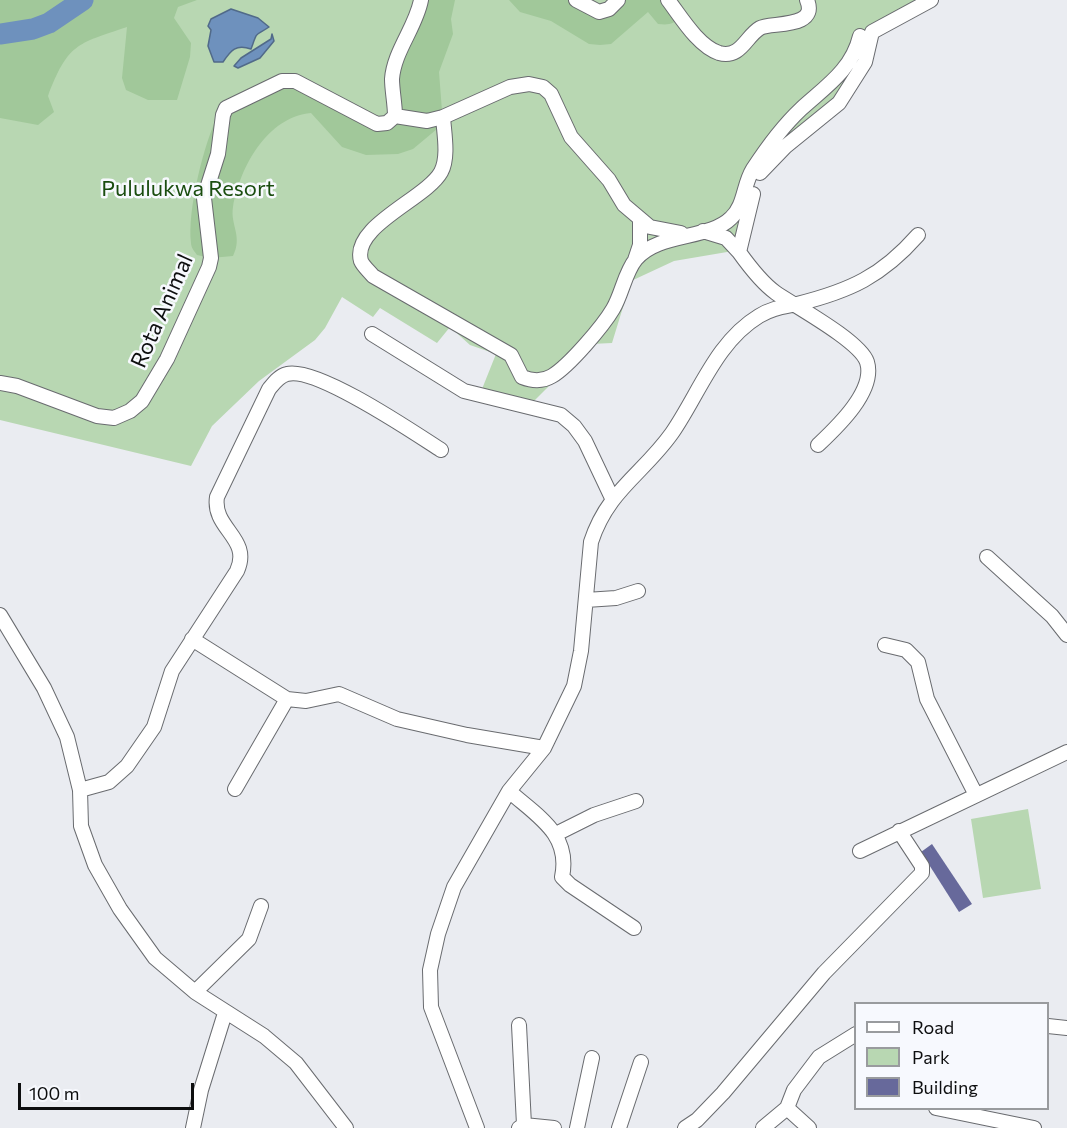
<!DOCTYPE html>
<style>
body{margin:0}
#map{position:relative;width:1067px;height:1128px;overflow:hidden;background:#eaecf1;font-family:Commissioner,sans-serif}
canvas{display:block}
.legend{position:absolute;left:854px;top:1002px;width:195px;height:108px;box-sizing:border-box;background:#f7f9fe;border:2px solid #999b9e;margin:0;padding:8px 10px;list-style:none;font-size:18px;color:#0d0e0f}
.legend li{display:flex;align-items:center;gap:12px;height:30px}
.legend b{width:30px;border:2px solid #999b9e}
.scale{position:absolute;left:18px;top:1083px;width:176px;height:27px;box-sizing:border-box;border:3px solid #0d0e0f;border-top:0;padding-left:8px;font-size:18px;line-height:21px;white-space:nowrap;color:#0d0e0f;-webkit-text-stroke:4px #f7f9fe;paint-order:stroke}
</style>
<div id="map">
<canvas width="1067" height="1128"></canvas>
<ul class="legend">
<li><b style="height:8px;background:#fff"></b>Road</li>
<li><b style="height:16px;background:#b8d7b2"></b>Park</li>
<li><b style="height:16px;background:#67699b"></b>Building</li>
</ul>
<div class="scale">100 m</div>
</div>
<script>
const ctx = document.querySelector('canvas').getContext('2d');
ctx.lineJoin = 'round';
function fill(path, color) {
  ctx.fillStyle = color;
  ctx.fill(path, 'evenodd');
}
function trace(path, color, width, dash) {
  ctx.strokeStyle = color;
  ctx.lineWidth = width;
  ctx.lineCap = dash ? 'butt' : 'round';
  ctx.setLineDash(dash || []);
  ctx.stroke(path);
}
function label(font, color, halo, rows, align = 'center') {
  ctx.font = font + ' Commissioner,sans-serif';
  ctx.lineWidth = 5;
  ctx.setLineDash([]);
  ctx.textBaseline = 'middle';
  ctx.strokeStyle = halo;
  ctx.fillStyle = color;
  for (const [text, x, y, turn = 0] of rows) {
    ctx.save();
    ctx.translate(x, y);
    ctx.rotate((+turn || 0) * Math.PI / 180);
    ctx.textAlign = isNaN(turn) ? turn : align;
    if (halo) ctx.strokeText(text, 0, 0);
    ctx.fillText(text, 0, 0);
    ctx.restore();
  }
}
fill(new Path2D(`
 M 0,0 L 925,0 L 869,31 L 860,62 L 834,99 L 758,169 L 733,251 L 674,261 L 631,281 L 612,343 L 591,344 L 534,401 L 482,389 L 496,354 L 470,345 L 450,327 L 437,343 L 380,308 L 373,317 L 342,297 L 325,328 L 315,340 L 259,381 L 212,426 L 191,466 L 0,420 Z
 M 1028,809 L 1041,889 L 983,898 L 971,819 Z`), '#b8d7b2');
fill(new Path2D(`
 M 0,0 L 197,0 L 178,7 L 174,18 L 191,43 L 190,57 L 177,100 L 148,100 L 126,90 L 122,78 L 127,27 C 76,44 68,44 48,96 L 54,112 L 38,125 L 0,118 Z
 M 421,0 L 455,0 L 451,19 L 453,34 L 439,72 L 443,124 L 413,149 L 398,154 L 366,155 L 342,147 L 311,113 C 267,117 240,167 233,207 C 230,225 243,236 233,256 L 211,258 L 197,255 C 195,252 191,248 191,243 C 187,211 204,142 219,113 L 282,81 L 364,118 L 395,116 L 392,79 Z
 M 509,0 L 576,0 L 588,8 L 618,0 L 668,0 L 680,16 C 674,25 668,25 658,24 L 648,12 L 611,44 L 600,45 L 589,44 L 551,21 L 520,12 Z`), '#a1c89a');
const water = new Path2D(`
 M 231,9 L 258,18 L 269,27 C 254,37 258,30 251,49 C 236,44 231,50 223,62 L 214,62 L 208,46 L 211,30 L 208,26 L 211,19 Z
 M 272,34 L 274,41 L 260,58 L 238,68 L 234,66 L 241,58 L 271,39 Z`);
fill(water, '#6e91bd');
trace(water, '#516a89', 1.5);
trace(new Path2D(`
 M 0,34 L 33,29 L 49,23 L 83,0`), '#6e91bd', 21);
fill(new Path2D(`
 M 932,844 L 972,904 L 959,912 L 921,852 Z`), '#67699b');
const street = new Path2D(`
 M 576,0 L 599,12 L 609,9 L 618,0
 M 668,0 C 681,17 698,46 719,53 C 741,59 746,36 760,28 C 770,22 819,29 807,0
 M 395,116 L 427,121 L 443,117 C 444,133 449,157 441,172 C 426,199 351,226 361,261 C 363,266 369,271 373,276 L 511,355 L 522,377 C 532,381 542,382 552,376 C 569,366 603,326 613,309 C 622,294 625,272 636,259 C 659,232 709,240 731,218 C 745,205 743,185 753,169 C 766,149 784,125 801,109 C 825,87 852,70 860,36
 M 395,116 C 395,104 392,90 392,79 C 394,51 416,27 421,0
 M 443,117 L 510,87 L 529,84 L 543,87 L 551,94 L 571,137 L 609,180 L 624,205 L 650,227 L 681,233
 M 760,173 L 786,146 L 839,103 L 865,62 L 872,32 L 931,0
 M 753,194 L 739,252 C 749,266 762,283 776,293 C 795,306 860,341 867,362 C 876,391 836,428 818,445
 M 703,231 L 726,238 L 739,252
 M 635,260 L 640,245 L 640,221
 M 372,334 L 464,391 L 561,415 L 574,426 L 585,441 L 612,498
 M 0,383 L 17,386 L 97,416 L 114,418 L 130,411 L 142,401 L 167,359 L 209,267 L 211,258 L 204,198 L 218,154 L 223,115 L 226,108 L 282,81 L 295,81 L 377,124 L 387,123 L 395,116
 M 987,557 L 1052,616 L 1067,635
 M 586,600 L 616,598 L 638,591
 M 0,615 L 44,688 L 67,737 L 80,790 L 81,826 L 95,865 L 120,909 L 155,958 L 195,992 L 264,1036 L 296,1063 L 346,1128
 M 192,639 L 287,699 L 306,701 L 339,694 L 397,719 L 467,735 L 544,748
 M 885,645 L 906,650 L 918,662 L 927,699 L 976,795
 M 235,789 L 287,699
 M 80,790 L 109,782 L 127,766 L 154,727 L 172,671 L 237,571 C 252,538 212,529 217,497 L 269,389 C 274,383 279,376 287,374 C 316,366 413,432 441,450
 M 509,791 C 537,816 571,834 562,877 L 570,885 L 634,928
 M 556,834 L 594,815 L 636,801
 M 860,851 L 1067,752
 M 195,992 L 249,939 L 261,906
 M 519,1025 L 524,1125
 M 1048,1026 L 1067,1028
 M 787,1108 L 809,1128
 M 936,1108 L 1034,1128
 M 193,1128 L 201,1090 L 225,1013
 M 477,1128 L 431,1007 L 430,970 L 438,934 L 454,887 L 509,791 L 544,748 L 574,686 L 581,651 L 591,542 C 608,490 643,474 672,433 C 699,394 716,342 759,316 C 772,308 783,307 797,304 C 850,291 882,276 918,235
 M 519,1128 L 524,1125 L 554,1128
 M 577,1128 L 592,1058
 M 619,1128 L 641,1062
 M 685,1128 L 697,1120 L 723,1093 L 824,973 L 922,873 L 922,866 L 899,831
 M 763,1128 L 787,1108 L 794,1090 L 819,1057 L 856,1034`);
trace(street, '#696b6f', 16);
trace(street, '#fff', 14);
label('22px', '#1a4d0f', '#f7f9fe', [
 ["Pululukwa Resort",188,189]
]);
label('22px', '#0d0e0f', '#f7f9fe', [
 ["Rota Animal",162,311,-66]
]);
</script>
